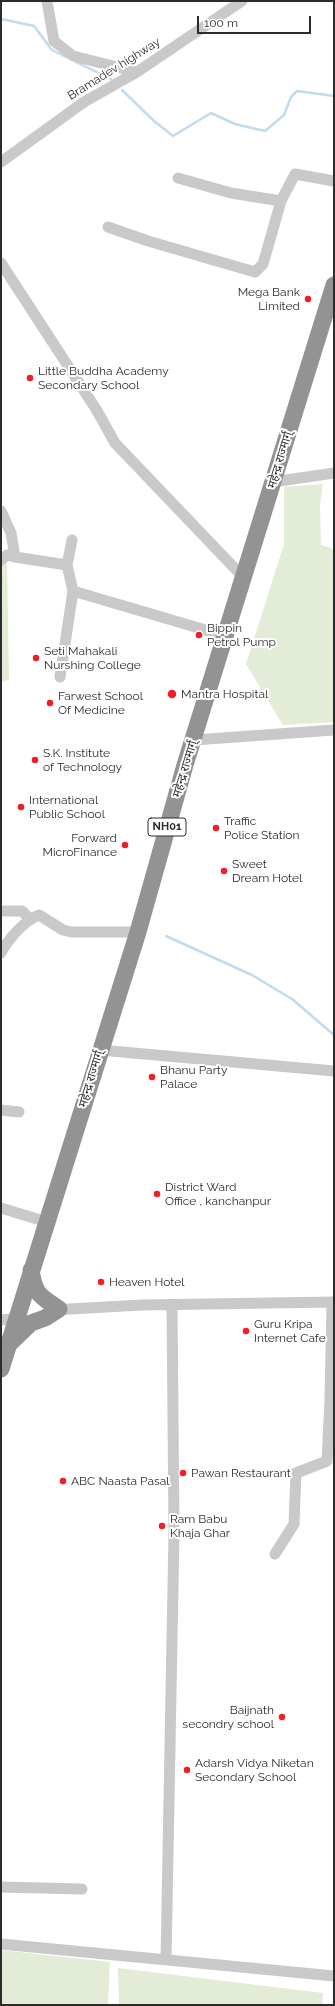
<!DOCTYPE html>
<meta charset="utf-8">
<style>
body{margin:0}
#map{position:relative;width:335px;height:2006px;overflow:hidden;background:#fff;font-family:Raleway,sans-serif}
canvas{display:block}
.frame{position:absolute;inset:0;border:2px solid #2c2c2c;pointer-events:none}
.scale{position:absolute;left:197px;top:16px;width:114px;height:18px;box-sizing:border-box;border:2px solid #2c2c2c;border-top:0;padding-left:5px;font-size:12px;line-height:14px;white-space:nowrap;color:#2c2c2c;-webkit-text-stroke:3px #fff;paint-order:stroke}
</style>
<div id="map">
<canvas width="335" height="2006"></canvas>
<div class="frame"></div>
<div class="scale">100 m</div>
</div>
<script>
const ctx = document.querySelector('canvas').getContext('2d');
ctx.lineJoin = 'round';
function fill(path, color) {
  ctx.fillStyle = color;
  ctx.fill(path, 'evenodd');
}
function trace(path, color, width, dash) {
  ctx.strokeStyle = color;
  ctx.lineWidth = width;
  ctx.lineCap = dash ? 'butt' : 'round';
  ctx.setLineDash(dash || []);
  ctx.stroke(path);
}
function label(font, color, halo, rows, align = 'center') {
  ctx.font = font + ' Raleway,"Noto Sans Devanagari",sans-serif';
  ctx.lineWidth = 4;
  ctx.setLineDash([]);
  ctx.textBaseline = 'middle';
  ctx.strokeStyle = halo;
  ctx.fillStyle = color;
  for (const [text, x, y, turn = 0] of rows) {
    ctx.save();
    ctx.translate(x, y);
    ctx.rotate((+turn || 0) * Math.PI / 180);
    ctx.textAlign = isNaN(turn) ? turn : align;
    if (halo) ctx.strokeText(text, 0, 0);
    ctx.fillText(text, 0, 0);
    ctx.restore();
  }
}
fill(new Path2D(`
 M 323,484 L 320,505 L 321,545 L 334,549 L 334,722 L 283,725 L 246,664 L 284,544 L 284,487 Z
 M 7,561 L 9,680 L 1,682 L 1,562 Z
 M 1,1950 L 110,1962 L 108,2005 L 1,2005 Z
 M 118,1968 L 323,1993 L 322,2005 L 119,2005 Z`), '#e2ecd7');
trace(new Path2D(`
 M 1,19 L 34,26 L 52,50 L 66,57
 M 76,62 L 111,79
 M 122,90 L 154,121 L 173,136 L 211,113 L 235,124 L 265,131 L 284,115 L 291,97 L 297,91 L 334,96
 M 166,936 L 252,975 L 292,999 L 334,1035`), '#c1dbee', 2.5);
trace(new Path2D(`
 M 47,1 L 54,41 L 73,56 L 137,72
 M 1,162 L 84,102 L 137,72 L 242,1
 M 178,178 L 231,193 L 281,201
 M 108,227 L 148,241 L 255,272 L 263,264 L 281,201 L 295,174 L 334,181
 M 1,263 L 96,409 L 115,443 L 243,577
 M 273,482 L 334,473
 M 1,511 L 11,533 L 15,557 L 67,565
 M 1,560 L 7,555 L 15,557
 M 73,591 L 226,636
 M 60,677 L 73,591 L 67,565 L 72,540
 M 194,740 L 334,730
 M 1,911 L 22,911 L 30,919
 M 1,953 C 8,939 24,921 39,915 L 63,930 L 71,932 L 138,932
 M 100,1050 L 334,1071
 M 1,1110 L 19,1112
 M 1,1208 L 47,1222
 M 52,1310 L 142,1305 L 334,1302
 M 1,1320 L 22,1318
 M 275,1554 L 294,1524 L 296,1473 L 327,1461 L 330,1399 L 332,1302
 M 1,1887 L 82,1889
 M 1,1944 L 334,1976
 M 166,1960 L 174,1532 L 172,1305`), '#c9c9c9', 11);
trace(new Path2D(`
 M 10,1343 L 31,1323 L 45,1318 L 59,1309 C 39,1295 35,1295 31,1270
 M 1,1369 L 138,932 L 185,765 L 334,285`), '#939393', 17);
for (const [x, y, r, color] of [
 [308,299,4,"#f61b27"],
 [30,378,4,"#f61b27"],
 [199,635,4,"#f61b27"],
 [36,658,4,"#f61b27"],
 [172,694,5,"#f61b27"],
 [50,703,4,"#f61b27"],
 [35,760,4,"#f61b27"],
 [21,807,4,"#f61b27"],
 [216,828,4,"#f61b27"],
 [125,845,4,"#f61b27"],
 [224,871,4,"#f61b27"],
 [152,1077,4,"#f61b27"],
 [157,1194,4,"#f61b27"],
 [101,1282,4,"#f61b27"],
 [246,1331,4,"#f61b27"],
 [183,1473,4,"#f61b27"],
 [63,1481,4,"#f61b27"],
 [162,1526,4,"#f61b27"],
 [282,1717,4,"#f61b27"],
 [187,1770,4,"#f61b27"]
]) {
  const dot = new Path2D();
  dot.arc(x, y, r, 0, 2 * Math.PI);
  ctx.fillStyle = color;
  ctx.fill(dot);
  trace(dot, '#fff', 1.5);
}
for (const [x, y, w] of [
 [167,827,38]
]) {
  const box = new Path2D();
  box.roundRect(x - w / 2, y - 9, w, 18, 3);
  ctx.fillStyle = '#fff';
  ctx.fill(box);
  trace(box, '#2c2c2c', 1);
}
label('bold 11px', '#2c2c2c', null, [
 ["NH01",167,827]
]);
label('12px', '#2c2c2c', '#fff', [
 ["Bramadev highway",114,69,-32],
 ["महेन्द्र राज्मार्ग्",280,460,-73],
 ["महेन्द्र राज्मार्ग्",185,769,-73],
 ["महेन्द्र राज्मार्ग्",91,1079,-73]
]);
label('12px', '#2c2c2c', '#fff', [
 ["Mega Bank",300,292,"right"],
 ["Limited",300,306,"right"],
 ["Little Buddha Academy",38,371],
 ["Secondary School",38,385],
 ["Bippin",207,628],
 ["Petrol Pump",207,642],
 ["Seti Mahakali",44,651],
 ["Nurshing College",44,665],
 ["Mantra Hospital",181,694],
 ["Farwest School",58,696],
 ["Of Medicine",58,710],
 ["S.K. Institute",43,753],
 ["of Technology",43,767],
 ["International",29,800],
 ["Public School",29,814],
 ["Traffic",224,821],
 ["Police Station",224,835],
 ["Forward",117,838,"right"],
 ["MicroFinance",117,852,"right"],
 ["Sweet",232,864],
 ["Dream Hotel",232,878],
 ["Bhanu Party",160,1070],
 ["Palace",160,1084],
 ["District Ward",165,1187],
 ["Office , kanchanpur",165,1201],
 ["Heaven Hotel",109,1282],
 ["Guru Kripa",254,1324],
 ["Internet Cafe",254,1338],
 ["Pawan Restaurant",191,1473],
 ["ABC Naasta Pasal",71,1481],
 ["Ram Babu",170,1519],
 ["Khaja Ghar",170,1533],
 ["Baijnath",274,1710,"right"],
 ["secondry school",274,1724,"right"],
 ["Adarsh Vidya Niketan",195,1763],
 ["Secondary School",195,1777]
], 'left');
</script>
